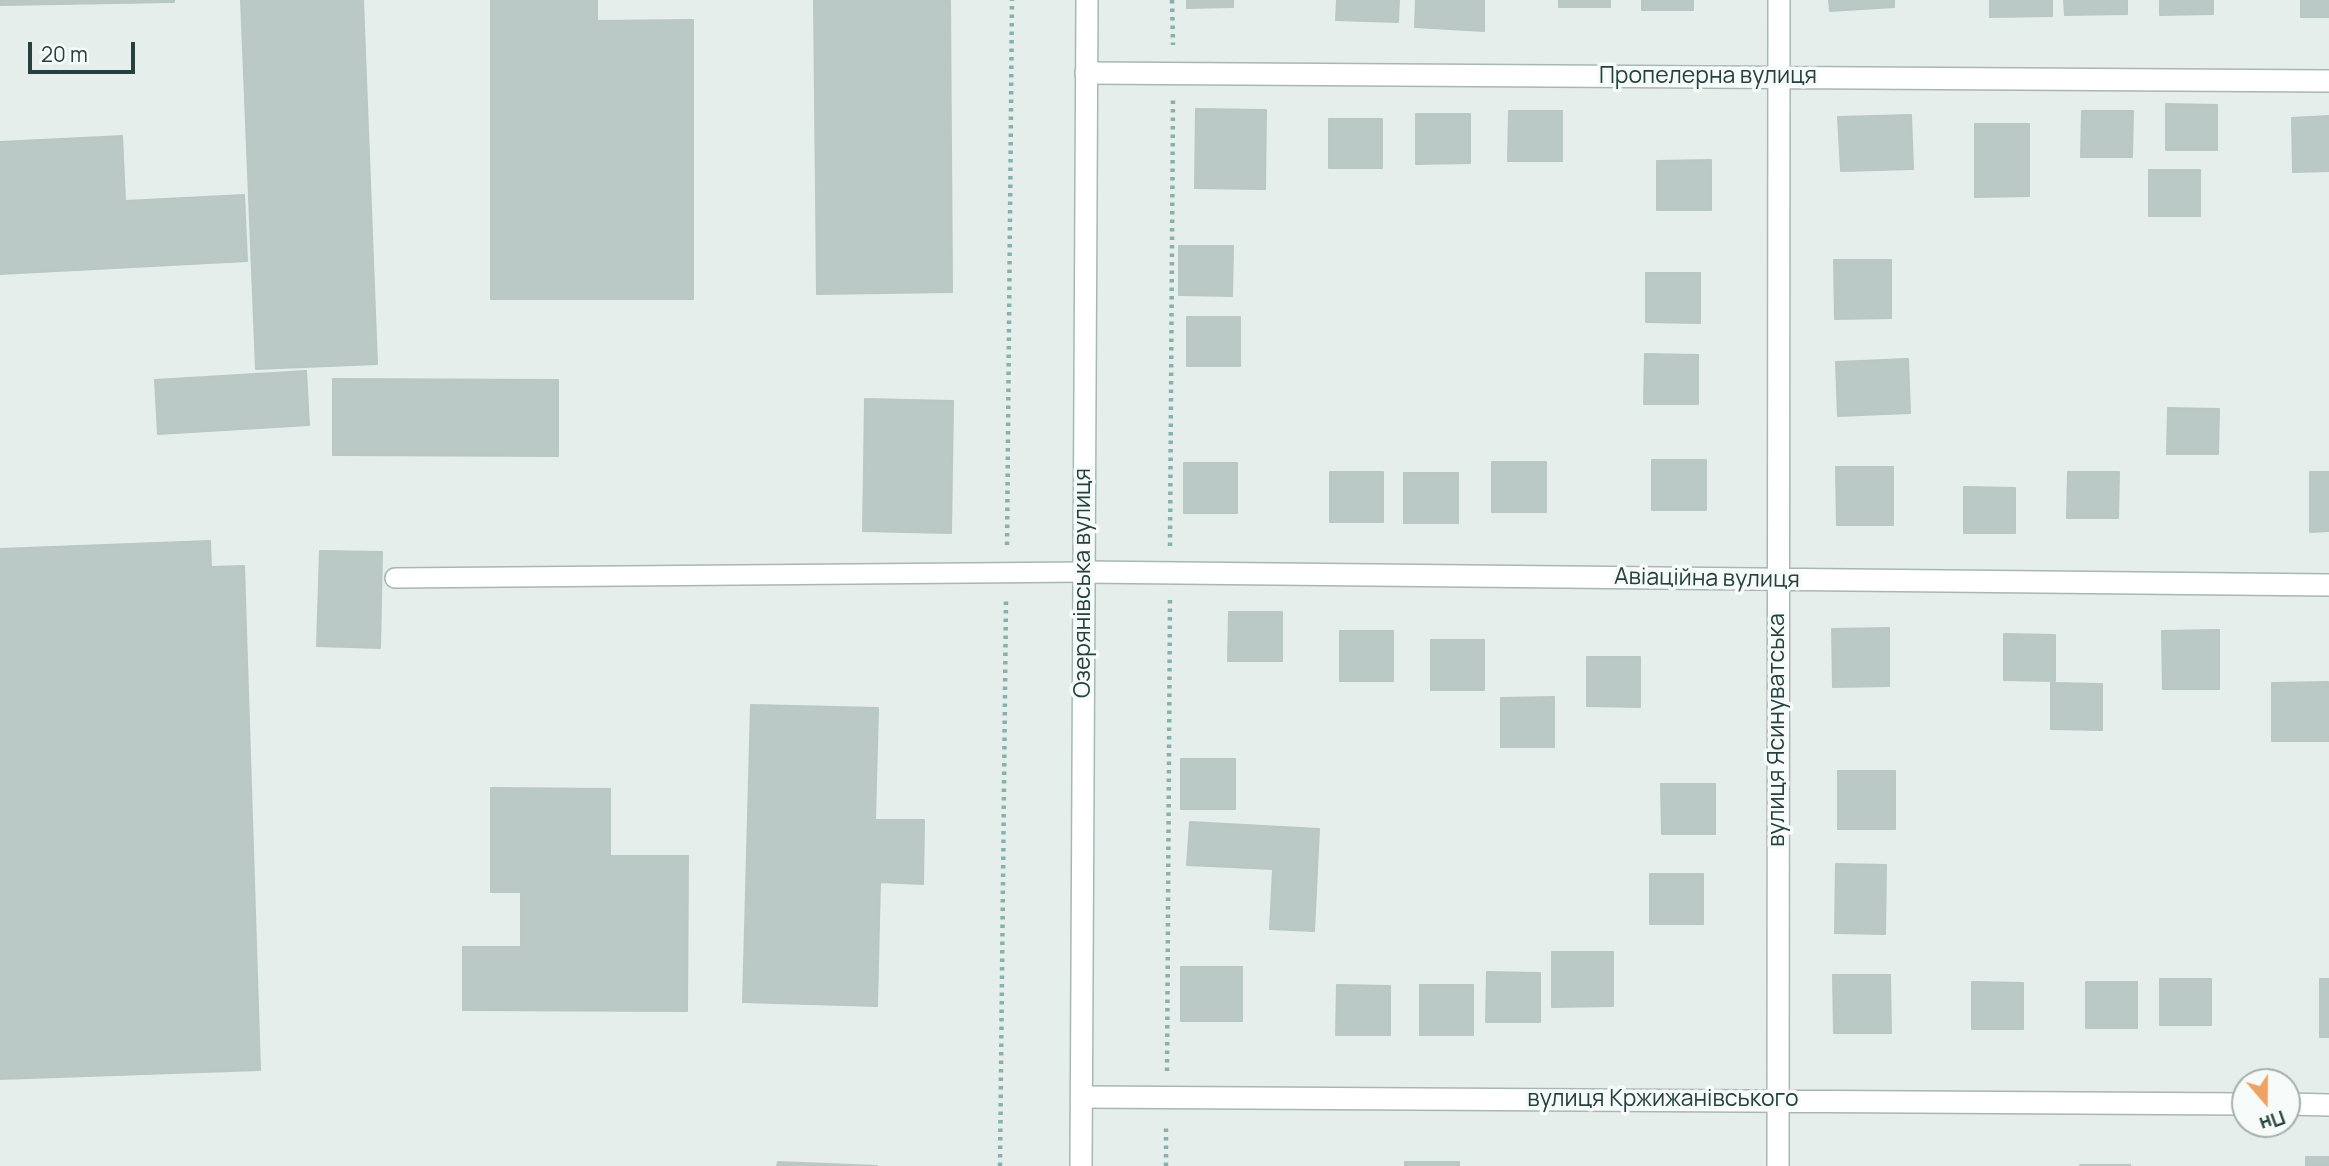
<!DOCTYPE html>
<meta charset="utf-8">
<style>
body{margin:0}
#map{position:relative;width:2329px;height:1166px;overflow:hidden;background:#e6eeec;font-family:Manrope,sans-serif}
canvas{display:block}
.north{position:absolute;left:2231px;top:1068px;width:70px;height:70px;box-sizing:border-box;background:#f6faf9;border:2px solid #a2b0ae;border-radius:50%;rotate:160deg;font-size:19px;font-weight:700;line-height:28px;text-align:center;color:#25403e}
.north::after{content:'';display:block;margin:auto;width:24px;height:32px;background:#eca365;clip-path:polygon(50% 0,100% 100%,50% 72%,0 100%)}
.scale{position:absolute;left:28px;top:42px;width:107px;height:32px;box-sizing:border-box;border:4px solid #25403e;border-top:0;padding-left:9px;font-size:21px;line-height:24px;white-space:nowrap;color:#25403e;-webkit-text-stroke:5px #f6faf9;paint-order:stroke}
</style>
<div id="map">
<canvas width="2329" height="1166"></canvas>
<div class="north">Пн</div>
<div class="scale">20 m</div>
</div>
<script>
const ctx = document.querySelector('canvas').getContext('2d');
ctx.lineJoin = 'round';
function fill(path, color) {
  ctx.fillStyle = color;
  ctx.fill(path, 'evenodd');
}
function trace(path, color, width, dash) {
  ctx.strokeStyle = color;
  ctx.lineWidth = width;
  ctx.lineCap = dash ? 'butt' : 'round';
  ctx.setLineDash(dash || []);
  ctx.stroke(path);
}
function label(font, color, halo, rows, align = 'center') {
  ctx.font = font + ' Manrope,sans-serif';
  ctx.lineWidth = 7;
  ctx.setLineDash([]);
  ctx.textBaseline = 'middle';
  ctx.strokeStyle = halo;
  ctx.fillStyle = color;
  for (const [text, x, y, turn = 0] of rows) {
    ctx.save();
    ctx.translate(x, y);
    ctx.rotate((+turn || 0) * Math.PI / 180);
    ctx.textAlign = isNaN(turn) ? turn : align;
    if (halo) ctx.strokeText(text, 0, 0);
    ctx.fillText(text, 0, 0);
    ctx.restore();
  }
}
const building = new Path2D(`
 M 0,0 L 174,0 L 174,2 L 0,5 Z
 M 241,0 L 363,0 L 377,364 L 256,369 Z
 M 491,0 L 597,0 L 597,21 L 693,20 L 693,299 L 491,299 Z
 M 814,0 L 950,0 L 952,292 L 817,294 Z
 M 1187,0 L 1233,0 L 1233,7 L 1187,8 Z
 M 1337,0 L 1399,0 L 1398,22 L 1336,20 Z
 M 1416,0 L 1484,0 L 1484,31 L 1415,27 Z
 M 1559,0 L 1610,0 L 1610,7 L 1559,7 Z
 M 1642,0 L 1693,0 L 1693,10 L 1642,10 Z
 M 1829,0 L 1894,0 L 1894,7 L 1830,11 Z
 M 1990,0 L 2052,0 L 2052,16 L 1990,17 Z
 M 2064,0 L 2127,0 L 2127,14 L 2065,15 Z
 M 2160,0 L 2213,0 L 2213,14 L 2160,15 Z
 M 2301,0 L 2329,0 L 2329,17 L 2301,17 Z
 M 2166,104 L 2217,105 L 2217,150 L 2166,150 Z
 M 1196,109 L 1266,110 L 1265,189 L 1195,188 Z
 M 1509,111 L 1562,111 L 1562,161 L 1508,161 Z
 M 2082,111 L 2133,111 L 2132,157 L 2081,157 Z
 M 1416,114 L 1470,114 L 1470,163 L 1416,164 Z
 M 1911,115 L 1913,169 L 1841,171 L 1838,117 Z
 M 2329,116 L 2329,171 L 2293,172 L 2292,118 Z
 M 1329,119 L 1382,119 L 1382,168 L 1329,168 Z
 M 1975,124 L 2029,124 L 2029,196 L 1975,197 Z
 M 122,136 L 125,201 L 244,195 L 247,261 L 0,274 L 0,142 Z
 M 1711,160 L 1711,210 L 1657,210 L 1657,161 Z
 M 2149,170 L 2200,170 L 2200,216 L 2149,216 Z
 M 1179,246 L 1233,246 L 1232,296 L 1179,295 Z
 M 1834,260 L 1891,260 L 1891,318 L 1835,319 Z
 M 1646,273 L 1700,273 L 1700,323 L 1646,322 Z
 M 1187,317 L 1240,317 L 1240,366 L 1187,366 Z
 M 1645,354 L 1698,355 L 1698,404 L 1644,404 Z
 M 1908,359 L 1910,413 L 1838,416 L 1836,362 Z
 M 306,371 L 309,425 L 158,434 L 155,380 Z
 M 333,379 L 558,380 L 558,456 L 333,455 Z
 M 865,399 L 953,401 L 951,533 L 863,531 Z
 M 2168,408 L 2219,409 L 2218,454 L 2167,454 Z
 M 1652,460 L 1706,460 L 1706,510 L 1652,510 Z
 M 1492,462 L 1546,462 L 1546,512 L 1492,512 Z
 M 1184,463 L 1237,463 L 1237,513 L 1184,513 Z
 M 1836,467 L 1893,467 L 1893,525 L 1837,525 Z
 M 1330,472 L 1383,472 L 1383,522 L 1330,522 Z
 M 2068,472 L 2119,472 L 2118,518 L 2067,518 Z
 M 2310,472 L 2329,472 L 2329,531 L 2310,532 Z
 M 1404,473 L 1458,473 L 1458,523 L 1404,523 Z
 M 1964,487 L 2015,488 L 2015,533 L 1964,533 Z
 M 210,541 L 211,567 L 244,566 L 260,1070 L 0,1079 L 0,549 Z
 M 320,551 L 382,552 L 380,648 L 317,646 Z
 M 1229,612 L 1282,612 L 1282,661 L 1228,661 Z
 M 1889,628 L 1889,686 L 1833,687 L 1832,629 Z
 M 2219,630 L 2219,689 L 2163,689 L 2162,631 Z
 M 1340,631 L 1393,631 L 1393,681 L 1340,681 Z
 M 2004,634 L 2055,635 L 2055,681 L 2004,680 Z
 M 1431,640 L 1484,640 L 1484,690 L 1431,690 Z
 M 1587,657 L 1640,657 L 1640,707 L 1587,706 Z
 M 2328,682 L 2329,741 L 2272,741 L 2272,683 Z
 M 2051,683 L 2102,684 L 2102,730 L 2051,729 Z
 M 1554,697 L 1554,747 L 1501,747 L 1501,698 Z
 M 751,705 L 878,708 L 875,820 L 924,820 L 923,884 L 880,882 L 877,1006 L 743,1002 Z
 M 1181,759 L 1235,759 L 1235,809 L 1181,809 Z
 M 1838,771 L 1895,771 L 1895,829 L 1838,829 Z
 M 1661,784 L 1715,784 L 1715,834 L 1662,834 Z
 M 491,788 L 610,789 L 610,856 L 688,856 L 687,1011 L 463,1010 L 463,947 L 521,947 L 521,892 L 491,892 Z
 M 1190,822 L 1319,829 L 1314,931 L 1270,929 L 1273,869 L 1187,865 Z
 M 1836,864 L 1886,865 L 1885,934 L 1835,933 Z
 M 1650,874 L 1703,874 L 1703,924 L 1650,924 Z
 M 1552,952 L 1613,952 L 1613,1006 L 1552,1007 Z
 M 1181,967 L 1242,967 L 1242,1021 L 1181,1021 Z
 M 1487,972 L 1540,973 L 1540,1022 L 1486,1022 Z
 M 1833,975 L 1890,975 L 1891,1033 L 1834,1033 Z
 M 2160,979 L 2211,979 L 2211,1025 L 2160,1025 Z
 M 2320,979 L 2329,979 L 2329,1037 L 2320,1037 Z
 M 1972,982 L 2023,983 L 2023,1029 L 1972,1029 Z
 M 2086,982 L 2137,982 L 2137,1028 L 2086,1028 Z
 M 1337,985 L 1390,986 L 1390,1035 L 1336,1035 Z
 M 1420,985 L 1473,985 L 1473,1035 L 1420,1035 Z
 M 2306,1157 L 2329,1157 L 2329,1166 L 2306,1166 Z
 M 778,1162 L 877,1166 L 777,1166 Z
 M 1405,1162 L 1459,1162 L 1459,1166 L 1405,1166 Z
 M 2080,1165 L 2130,1165 L 2130,1166 L 2080,1166 Z`);
fill(building, '#bbc9c6');
trace(building, '#b8c8c4', 2);
const lane = new Path2D(`
 M 395,578 L 1084,572`);
const street = new Path2D(`
 M 1086,73 L 2329,81
 M 1084,572 L 2329,585
 M 1082,1097 L 2245,1104
 M 2287,1104 L 2329,1105
 M 1778,1166 L 1779,0`);
const secondary = new Path2D(`
 M 1081,1166 L 1087,0`);
trace(lane, '#a8b6b4', 22);
trace(street, '#a8b6b4', 24);
trace(secondary, '#a4b9b6', 24);
trace(new Path2D(`
 M 1172,0 L 1173,45
 M 1007,545 L 1012,0
 M 1170,546 L 1173,99
 M 1167,1071 L 1170,600
 M 1000,1166 L 1006,599
 M 1166,1166 L 1166,1125`), '#88b0ac', 4.5, [3.5, 5]);
trace(lane, '#fff', 19);
trace(street, '#fff', 21);
trace(secondary, '#fff', 21);
label('23px', '#25403e', '#f6faf9', [
 ["Пропелерна вулиця",1708,77],
 ["Авіаційна вулиця",1707,579,1],
 ["Озерянівська вулиця",1084,583,-90],
 ["вулиця Ясинуватська",1778,730,-90],
 ["вулиця Кржижанівського",1663,1100]
]);
</script>
